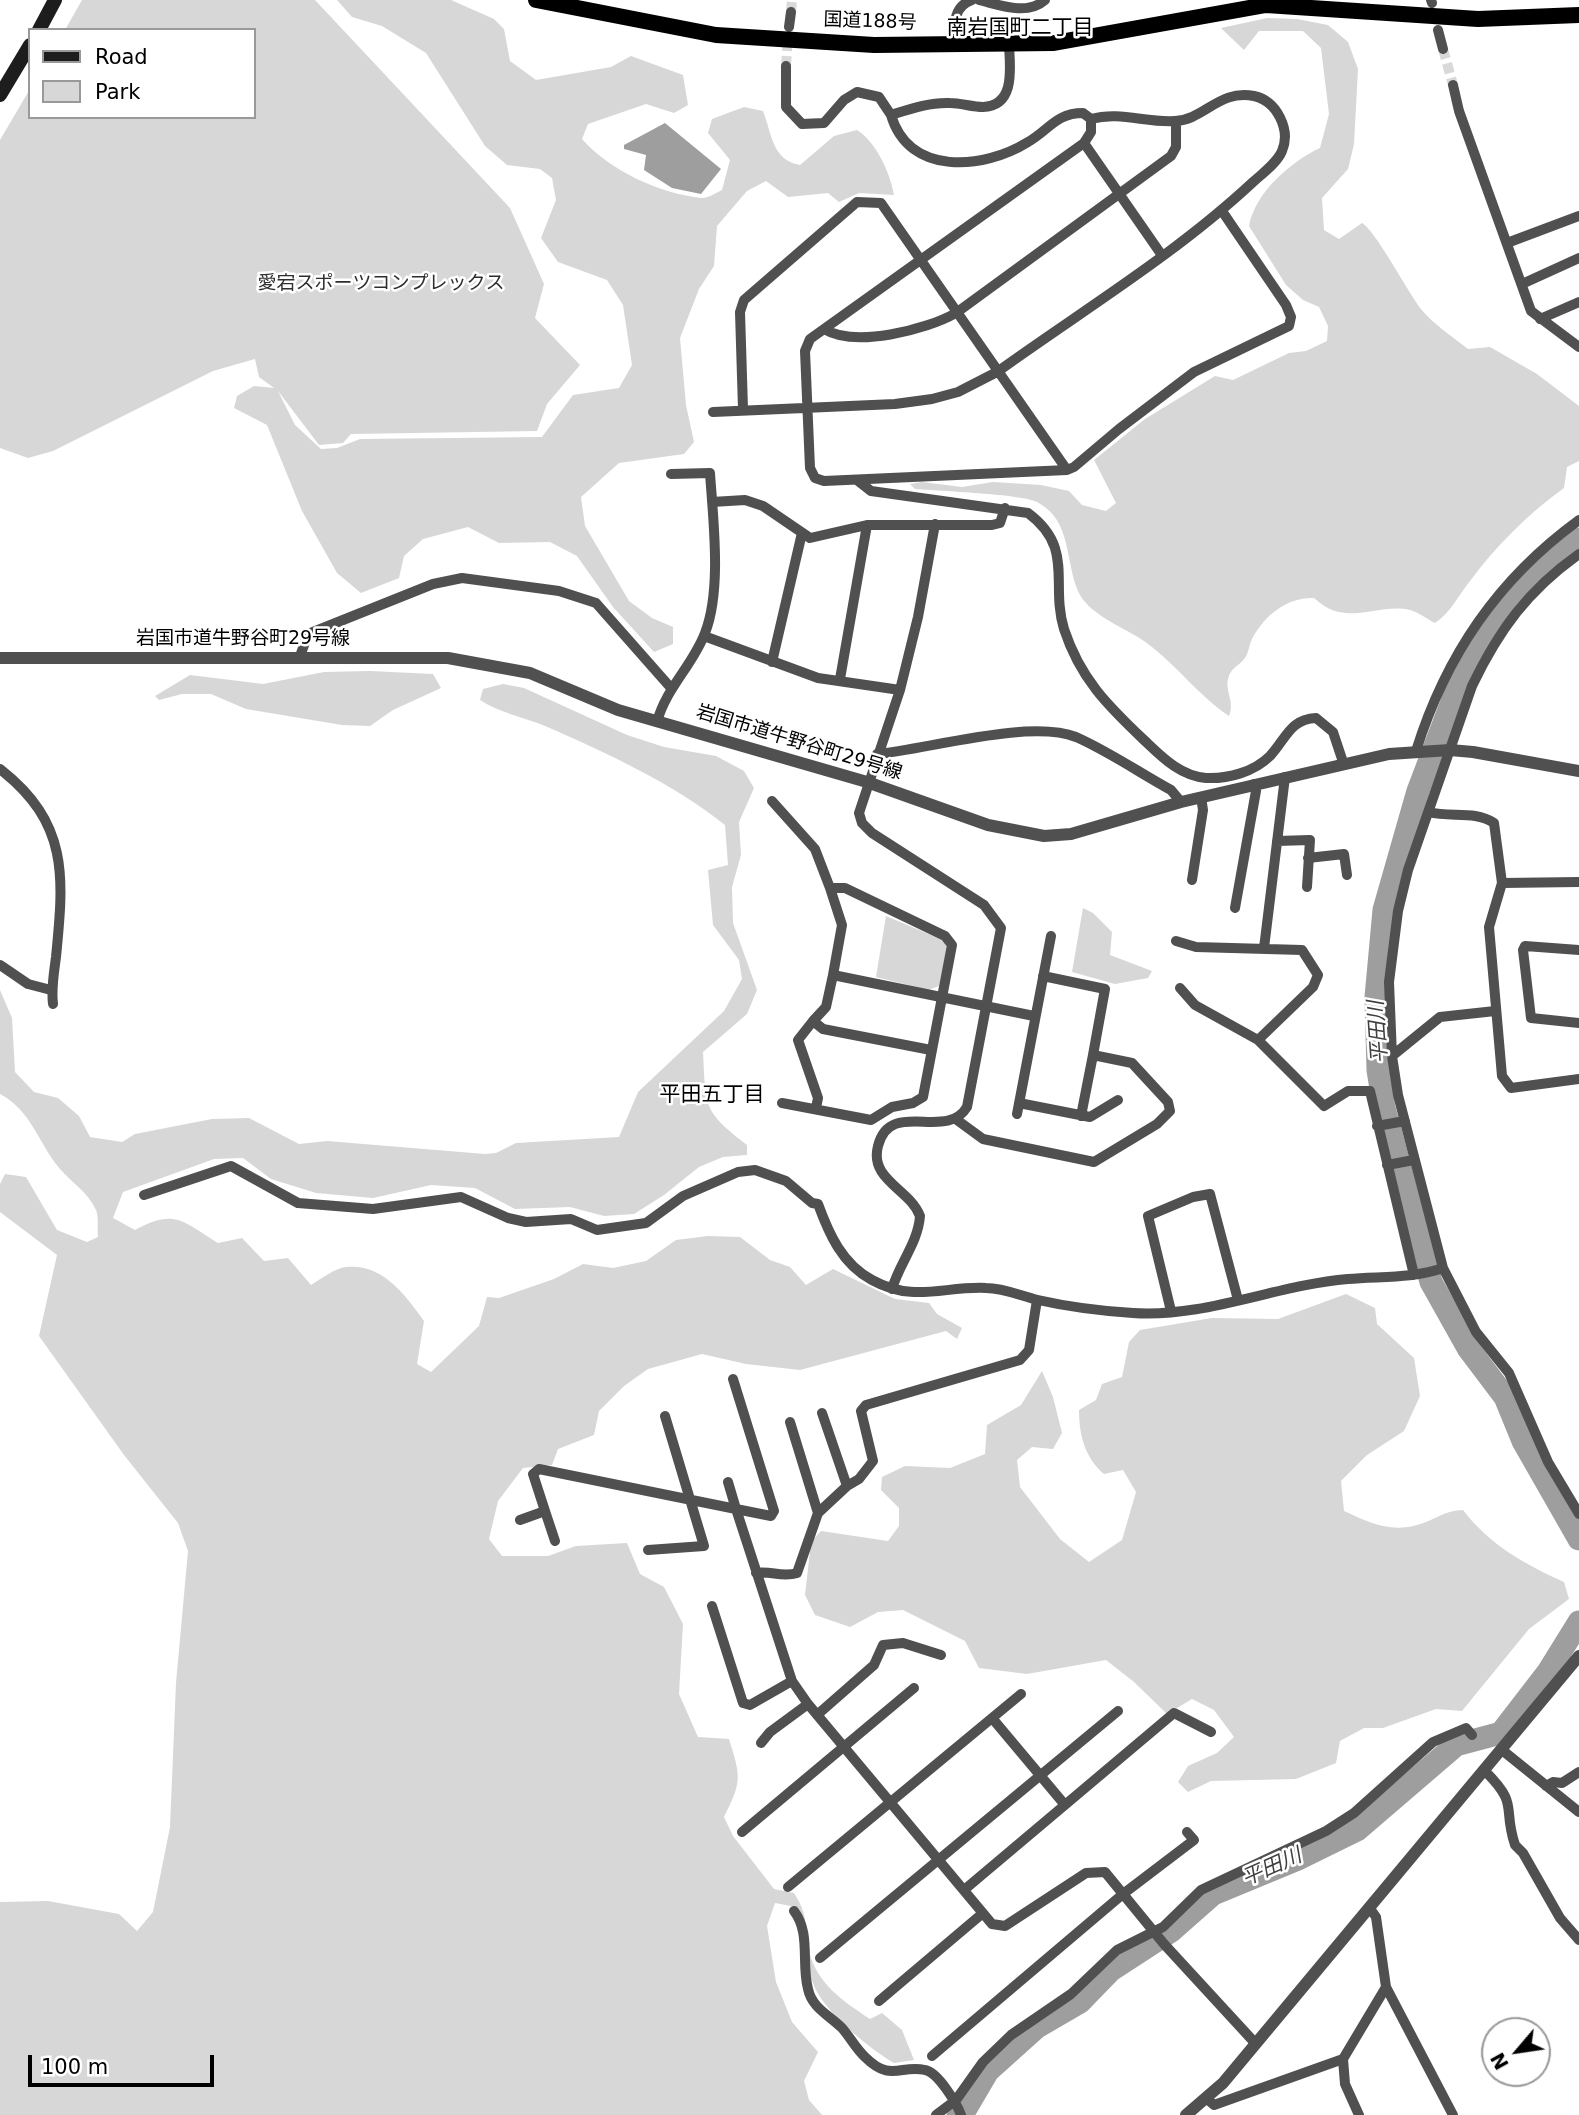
<!DOCTYPE html>
<meta charset="utf-8">
<style>
body{margin:0}
#map{position:relative;width:1579px;height:2115px;overflow:hidden;background:#fff;font-family:"DejaVu Sans",sans-serif}
canvas{display:block}
.legend{position:absolute;left:28px;top:28px;width:228px;height:91px;box-sizing:border-box;background:#fff;border:2px solid #999;margin:0;padding:9px 12px;list-style:none;font-size:21px;color:#000}
.legend li{display:flex;align-items:center;gap:14px;height:35px}
.legend b{width:35px;border:2px solid #999}
.north{position:absolute;left:1481px;top:2017px;width:70px;height:70px;box-sizing:border-box;background:#fff;border:2px solid #999;border-radius:50%;rotate:241deg;font-size:19px;font-weight:700;line-height:28px;text-align:center;color:#000}
.north::after{content:'';display:block;margin:auto;width:24px;height:32px;background:#000;clip-path:polygon(50% 0,100% 100%,50% 72%,0 100%)}
.scale{position:absolute;left:28px;top:2055px;width:186px;height:32px;box-sizing:border-box;border:4px solid #000;border-top:0;padding-left:9px;font-size:21px;line-height:24px;white-space:nowrap;color:#000;-webkit-text-stroke:5px #fff;paint-order:stroke}
</style>
<div id="map">
<canvas width="1579" height="2115"></canvas>
<ul class="legend">
<li><b style="height:9px;background:#1d1d1d"></b>Road</li>
<li><b style="height:19px;background:#d7d7d7"></b>Park</li>
</ul>
<div class="north">N</div>
<div class="scale">100 m</div>
</div>
<script>
const ctx = document.querySelector('canvas').getContext('2d');
ctx.lineJoin = 'round';
function fill(path, color) {
  ctx.fillStyle = color;
  ctx.fill(path, 'evenodd');
}
function trace(path, color, width, dash) {
  ctx.strokeStyle = color;
  ctx.lineWidth = width;
  ctx.lineCap = dash ? 'butt' : 'round';
  ctx.setLineDash(dash || []);
  ctx.stroke(path);
}
function label(font, color, halo, rows, align = 'center') {
  ctx.font = font + ' "DejaVu Sans","Noto Sans JP",sans-serif';
  ctx.lineWidth = 5;
  ctx.setLineDash([]);
  ctx.textBaseline = 'middle';
  ctx.strokeStyle = halo;
  ctx.fillStyle = color;
  for (const [text, x, y, turn = 0] of rows) {
    ctx.save();
    ctx.translate(x, y);
    ctx.rotate((+turn || 0) * Math.PI / 180);
    ctx.textAlign = isNaN(turn) ? turn : align;
    if (halo) ctx.strokeText(text, 0, 0);
    ctx.fillText(text, 0, 0);
    ctx.restore();
  }
}
fill(new Path2D(`
 M 82,0 L 315,0 L 510,208 L 544,284 L 535,318 L 580,365 L 547,404 L 537,431 L 351,434 L 343,443 L 319,445 L 278,391 L 295,425 L 321,449 L 337,448 L 360,439 L 542,437 L 573,395 L 619,388 L 632,365 L 623,305 L 607,280 L 558,262 L 541,238 L 556,200 L 552,178 L 540,169 L 507,165 L 485,146 L 426,53 L 382,26 L 352,17 L 337,0 L 451,0 L 494,19 L 504,29 L 510,61 L 536,80 L 611,67 L 631,56 L 683,75 L 688,105 L 674,113 L 646,104 L 588,124 L 582,139 C 609,170 660,194 702,198 C 708,198 716,193 722,190 L 730,160 L 708,133 L 712,119 L 744,107 L 763,111 C 772,134 772,160 800,165 L 834,136 L 857,130 C 876,142 890,172 894,195 L 859,193 L 839,202 L 828,193 L 788,197 L 766,181 L 747,191 L 717,226 L 714,266 L 699,289 L 680,338 L 686,405 L 694,442 L 684,454 L 619,463 L 581,497 L 585,526 L 629,601 L 652,618 L 673,627 L 673,644 L 654,652 L 613,607 L 577,556 L 550,542 L 499,543 L 468,527 L 423,539 L 404,556 L 399,578 L 361,593 L 337,573 L 302,511 L 267,425 L 234,408 L 237,396 L 254,386 L 274,388 L 259,377 L 255,359 L 213,371 L 53,451 L 28,458 L 0,448 L 0,140 L 30,89 L 30,117 L 254,117 L 254,30 L 65,30 Z
 M 1267,18 L 1297,19 L 1328,25 L 1348,42 L 1358,69 L 1354,144 L 1348,169 L 1322,198 L 1324,230 L 1339,239 L 1362,223 C 1375,230 1408,292 1421,309 C 1433,324 1453,337 1468,349 L 1490,347 L 1537,374 L 1579,406 L 1579,461 L 1567,467 L 1564,488 C 1528,514 1496,546 1470,581 C 1457,597 1452,611 1435,623 C 1427,619 1418,612 1410,610 C 1377,602 1347,629 1314,598 C 1288,597 1266,614 1253,637 C 1249,644 1249,652 1245,658 C 1238,667 1231,667 1228,679 C 1225,692 1235,702 1229,716 C 1196,694 1174,661 1141,639 C 1121,626 1088,614 1078,591 C 1065,561 1072,520 1037,502 C 1022,494 938,491 915,489 L 910,484 L 922,482 L 962,487 L 993,482 L 1041,485 L 1069,491 L 1082,505 L 1106,511 L 1116,503 L 1094,460 L 1145,419 L 1215,376 L 1233,380 L 1289,353 L 1306,351 L 1327,341 L 1328,326 L 1319,307 L 1303,300 L 1286,285 L 1249,226 C 1255,193 1290,162 1320,148 L 1329,114 L 1321,48 L 1303,31 L 1259,31 L 1244,50 L 1221,28 Z
 M 370,671 L 433,674 L 441,688 L 393,710 L 370,726 L 342,725 L 246,709 L 211,694 L 182,694 L 159,700 L 155,696 L 190,675 L 263,684 L 324,672 Z
 M 503,684 L 524,688 L 627,735 L 664,747 L 716,756 L 744,771 L 754,788 L 739,822 L 741,855 L 732,887 L 733,923 L 757,990 L 747,1014 L 703,1052 C 706,1107 702,1110 747,1145 L 747,1155 L 723,1157 L 699,1167 L 664,1195 L 634,1214 L 604,1216 L 570,1207 L 515,1209 L 475,1188 L 431,1185 L 373,1198 L 316,1193 L 271,1179 L 243,1158 L 214,1159 L 123,1192 L 113,1218 L 135,1230 C 174,1208 183,1221 218,1243 L 242,1238 L 264,1261 L 288,1258 L 311,1285 C 321,1279 335,1268 346,1267 C 382,1263 405,1294 424,1321 L 417,1364 L 431,1372 L 479,1326 L 487,1297 L 499,1298 L 554,1279 L 583,1264 L 613,1268 L 646,1261 L 676,1240 L 708,1236 L 740,1237 L 770,1260 L 790,1267 L 806,1285 L 833,1269 L 895,1299 L 929,1303 L 937,1314 L 962,1328 L 957,1339 L 946,1331 L 800,1370 L 746,1364 L 702,1354 L 648,1369 L 624,1386 L 599,1411 L 594,1435 L 558,1449 L 552,1465 L 523,1468 L 498,1501 L 489,1539 L 502,1556 L 548,1556 L 576,1546 L 627,1543 L 640,1574 L 664,1587 L 683,1624 L 679,1694 L 698,1737 L 729,1739 C 741,1778 742,1781 724,1817 L 733,1836 L 774,1889 L 794,1893 C 810,1918 803,1925 809,1951 C 817,1984 843,2001 870,2019 L 882,2013 L 902,2030 L 914,2060 L 894,2063 C 870,2049 826,2013 815,1988 C 804,1964 802,1933 796,1907 L 775,1903 L 767,1926 L 776,1982 L 792,2022 L 818,2052 L 804,2081 L 809,2100 L 822,2115 L 0,2115 L 0,1902 L 48,1901 L 119,1914 L 137,1931 L 153,1912 L 170,1827 L 176,1683 L 188,1551 L 178,1523 L 124,1455 L 39,1336 L 57,1255 L 0,1212 L 0,1184 L 5,1174 L 26,1177 L 57,1230 L 87,1242 L 98,1237 C 97,1229 99,1217 96,1210 C 88,1192 72,1183 60,1169 C 38,1143 32,1111 0,1094 L 0,990 L 12,1018 L 15,1072 L 34,1092 L 58,1098 L 79,1116 L 90,1137 L 122,1142 L 135,1134 L 212,1119 L 249,1118 L 299,1144 L 327,1141 L 485,1154 L 496,1153 L 516,1143 L 619,1137 L 638,1092 L 724,1011 L 742,979 L 739,960 L 713,925 L 708,870 L 728,865 L 725,825 C 672,783 607,753 545,726 C 523,717 500,713 480,700 L 483,689 Z
 M 1083,908 L 1093,913 L 1112,932 L 1110,955 L 1152,971 L 1148,978 L 1115,984 L 1072,972 Z
 M 886,916 L 943,940 L 947,947 L 939,986 L 928,990 L 876,977 Z
 M 1346,1294 L 1375,1308 L 1377,1324 L 1414,1358 L 1420,1396 L 1404,1431 L 1367,1455 L 1341,1481 L 1344,1511 C 1368,1522 1390,1533 1417,1525 C 1436,1520 1442,1511 1463,1510 C 1490,1545 1524,1564 1564,1582 L 1569,1599 L 1529,1629 L 1462,1711 L 1436,1709 L 1383,1728 L 1364,1728 L 1340,1741 L 1336,1763 L 1296,1779 L 1211,1781 L 1188,1792 L 1178,1782 L 1188,1766 L 1217,1753 L 1234,1737 L 1214,1710 L 1192,1699 L 1167,1714 L 1134,1682 L 1106,1660 L 1027,1674 L 979,1668 L 965,1641 L 903,1610 L 878,1612 L 850,1627 L 815,1615 L 805,1595 L 811,1542 L 821,1531 L 888,1541 L 899,1526 L 899,1508 L 881,1490 L 882,1477 L 905,1466 L 950,1468 L 985,1454 L 987,1425 L 1021,1405 L 1042,1371 L 1053,1397 L 1062,1433 L 1053,1449 L 1032,1447 L 1017,1460 L 1020,1487 L 1060,1539 L 1089,1562 L 1122,1540 L 1136,1492 L 1123,1470 L 1104,1474 C 1085,1458 1079,1435 1079,1410 L 1096,1400 L 1102,1384 L 1122,1377 L 1129,1342 L 1140,1330 L 1212,1318 L 1278,1319 Z`), '#d7d7d7');
fill(new Path2D(`
 M 665,123 L 721,169 L 701,194 L 672,188 L 644,170 L 646,155 L 624,149 L 624,145 Z`), '#9e9e9e');
trace(new Path2D(`
 M 1579,539 L 1519,585 L 1481,641 L 1458,686 L 1418,791 L 1384,910 L 1376,997 L 1378,1070 L 1384,1108 L 1431,1282 L 1468,1348 L 1505,1397 L 1523,1441 L 1579,1539
 M 958,2115 L 965,2110 L 988,2071 L 1037,2027 L 1080,2002 L 1111,1970 L 1171,1931 L 1213,1894 L 1300,1858 L 1357,1830 L 1456,1745 L 1501,1733 L 1548,1672 L 1579,1622`), '#9e9e9e', 23);
trace(new Path2D(`
 M 791,12 L 792,0
 M 1443,49 L 1453,85
 M 786,66 L 788,35`), '#d9d9d9', 10, [10, 5]);
trace(new Path2D(`
 M 979,0 C 1000,5 1027,16 1045,0
 M 1431,0 L 1432,3
 M 789,27 L 791,12
 M 1438,30 L 1443,49
 M 1009,45 C 1010,67 1016,106 983,107 C 972,107 961,103 950,103 C 930,102 910,109 891,115 C 909,176 983,170 1028,142 C 1049,130 1056,113 1083,113 L 1091,119
 M 955,46 C 955,28 951,7 972,0
 M 786,66 L 786,107 L 802,124 L 824,123 L 844,100 L 857,92 L 879,97 L 891,115
 M 1453,85 L 1459,111 L 1531,311 L 1579,347
 M 1091,119 L 1091,132 L 1084,143 L 810,339 L 805,351 L 810,468 L 815,478 L 824,481 L 1067,470 L 1074,467 L 1119,429 L 1194,372 L 1289,326 L 1291,317 L 1286,305 L 1222,211
 M 1084,143 L 1161,254
 M 1507,243 L 1579,216
 M 1522,284 L 1579,258
 M 1540,319 L 1579,302
 M 824,329 C 855,348 926,330 956,313 L 1171,156 L 1176,147 L 1176,122
 M 743,409 L 740,312 L 744,300 L 857,202 L 881,203 L 1067,470
 M 713,412 L 895,404 L 932,399 L 958,392 L 997,372 C 1083,310 1176,254 1253,182 C 1263,173 1277,163 1282,151 C 1291,130 1277,101 1254,96 C 1219,89 1204,120 1175,121 C 1146,123 1120,111 1091,119
 M 857,480 L 871,491 L 1028,513 C 1075,548 1050,583 1064,629 C 1080,678 1107,705 1144,740 C 1162,757 1180,776 1206,778 C 1228,779 1254,772 1270,756 C 1286,739 1290,719 1316,718 L 1333,732 L 1343,762
 M 712,502 L 745,500 L 763,506 L 810,538 L 867,525 L 992,525 L 1000,523 L 1005,508
 M 1579,554 C 1528,590 1499,630 1472,686 L 1408,870 L 1398,911 L 1389,982 L 1392,1056 L 1398,1095 L 1443,1268 L 1476,1332 L 1509,1373 L 1548,1462 L 1579,1514
 M 704,636 L 818,678 L 900,690
 M 299,659 L 308,634 L 433,584 L 462,578 L 559,591 L 596,603 L 671,688
 M 772,662 L 802,533
 M 840,679 L 867,525
 M 657,722 C 666,688 693,665 705,633 C 722,590 713,519 710,473 L 671,474
 M 1416,751 C 1446,655 1498,579 1579,520
 M 877,754 C 928,749 1030,719 1076,737 C 1108,751 1140,773 1171,790 L 1181,802
 M 0,769 C 69,823 64,876 56,957 C 54,973 51,988 53,1004
 M 772,801 L 815,849 L 830,888 L 842,925 L 833,975 L 1034,1016
 M 1429,812 C 1451,818 1474,810 1494,823 L 1502,883 L 1489,927 L 1502,1076 L 1511,1088 L 1579,1079
 M 1277,841 L 1310,840 L 1307,887
 M 1308,858 L 1344,854 L 1347,875
 M 1192,880 L 1203,810 L 1201,797
 M 1502,883 L 1579,882
 M 1235,908 L 1256,791 L 1254,784
 M 1176,941 L 1196,947 L 1302,950 L 1318,975 L 1313,987 L 1258,1040
 M 1264,948 L 1285,777
 M 1579,950 L 1525,946 L 1523,950 L 1531,1018 L 1579,1023
 M 0,965 L 28,984 L 51,990
 M 1043,976 L 1105,989 L 1093,1055
 M 1180,988 L 1195,1005 L 1258,1040 L 1324,1106 L 1348,1091 L 1370,1091 L 1414,1275
 M 813,1021 L 826,1007 L 833,975
 M 1392,1056 L 1440,1017 L 1495,1011
 M 782,1103 L 871,1120 L 892,1107 L 913,1103 L 923,1097 L 952,945 L 945,936 L 845,888 L 830,888
 M 1019,1103 L 1090,1117 L 1118,1100
 M 816,1108 L 818,1098 L 798,1040 L 813,1021 L 823,1029 L 931,1050
 M 1017,1114 L 1051,936
 M 957,1120 L 983,1139 L 1094,1162 L 1157,1124 L 1170,1111 L 1168,1102 L 1132,1063 L 1093,1055 L 1081,1116
 M 1377,1126 L 1405,1121
 M 1387,1165 L 1414,1160
 M 144,1195 L 231,1166 L 298,1203 L 373,1209 L 461,1197 L 508,1218 L 526,1222 L 571,1219 L 597,1230 L 646,1223 L 683,1196 L 738,1172 L 755,1170 L 786,1181 L 812,1203 L 818,1204 C 829,1234 842,1264 872,1280 C 914,1303 943,1286 986,1288 C 1004,1288 1021,1296 1038,1300 C 1069,1307 1101,1311 1133,1313 C 1205,1318 1276,1285 1348,1279 C 1380,1276 1411,1279 1443,1268
 M 892,1289 C 899,1264 918,1243 920,1216 C 910,1189 869,1180 878,1146 C 890,1098 946,1142 967,1107 L 1001,928 L 984,905 L 872,833 L 862,823 L 859,813 L 900,690 L 918,617 L 935,524
 M 1171,1311 L 1148,1216 L 1193,1197 L 1210,1194 L 1238,1300
 M 790,1422 L 818,1513
 M 728,1482 L 736,1509 L 771,1516 L 774,1511 L 733,1379
 M 847,1486 L 859,1479 L 873,1461 L 861,1411 L 866,1405 L 1020,1360 L 1029,1350 L 1037,1300
 M 545,1511 L 533,1474 L 539,1469 L 736,1509 L 792,1681 L 808,1704 L 992,1924 L 1005,1926 L 1086,1873 L 1105,1872 L 1164,1944 L 1256,2044
 M 520,1520 L 545,1511 L 555,1541
 M 648,1550 L 704,1546 L 665,1416
 M 756,1573 C 770,1570 782,1578 797,1573 L 818,1513 L 847,1486 L 822,1413
 M 712,1606 L 743,1703 L 750,1705 L 792,1681
 M 817,1715 L 874,1665 L 883,1645 L 903,1643 L 941,1655
 M 992,1718 L 1065,1805
 M 761,1743 L 770,1732 L 808,1704
 M 1502,1750 L 1579,1812
 M 1485,1771 C 1520,1806 1502,1806 1515,1845 L 1523,1853 L 1560,1918 L 1579,1940
 M 1546,1786 L 1553,1782 L 1562,1783 L 1579,1772
 M 742,1832 L 914,1688
 M 788,1887 L 1021,1694
 M 964,1890 L 1174,1713 L 1211,1732
 M 1369,1907 L 1376,1917 L 1386,1987 L 1453,2115
 M 794,1911 C 811,1933 801,1963 808,1989 C 812,2008 829,2015 842,2028 C 850,2037 856,2049 865,2057 C 891,2083 901,2064 925,2070 C 938,2072 957,2104 961,2115
 M 820,1958 L 1118,1711
 M 879,2001 L 983,1913
 M 932,2056 L 1123,1894 L 1194,1840 L 1187,1832
 M 1207,2099 L 1214,2105 L 1343,2059
 M 936,2115 L 956,2100 L 983,2062 L 1011,2035 L 1071,1994 L 1117,1950 L 1163,1927 L 1201,1890 L 1326,1831 L 1354,1813 L 1433,1742 L 1466,1728 L 1472,1735
 M 1359,2115 L 1345,2084 L 1343,2059 L 1386,1987`), '#505050', 10);
trace(new Path2D(`
 M 0,658 L 448,658 L 530,673 L 618,710 L 867,782 L 988,825 L 1044,836 L 1071,834 L 1181,802 L 1389,754 L 1450,750 L 1473,752 L 1579,771
 M 1186,2115 L 1223,2083 L 1579,1656`), '#505050', 12);
trace(new Path2D(`
 M 39,30 L 55,0
 M 0,95 L 30,45`), '#1d1d1d', 14);
trace(new Path2D(`
 M 536,0 L 716,35 L 874,45 L 1054,43 L 1266,5 L 1478,19 L 1579,15`), '#000', 16);
label('19px', '#000', '#fff', [
 ["国道188号",870,22,2],
 ["岩国市道牛野谷町29号線",243,639],
 ["岩国市道牛野谷町29号線",799,743,17]
]);
label('19px', '#2e2e2e', '#fff', [
 ["愛宕スポーツコンプレックス",381,284]
]);
label('21px', '#000', '#fff', [
 ["南岩国町二丁目",1020,29],
 ["平田五丁目",712,1096]
]);
label('italic 21px', '#3f3f3f', '#fff', [
 ["平田川",1379,1032,-94],
 ["平田川",1272,1868,-24]
]);
</script>
